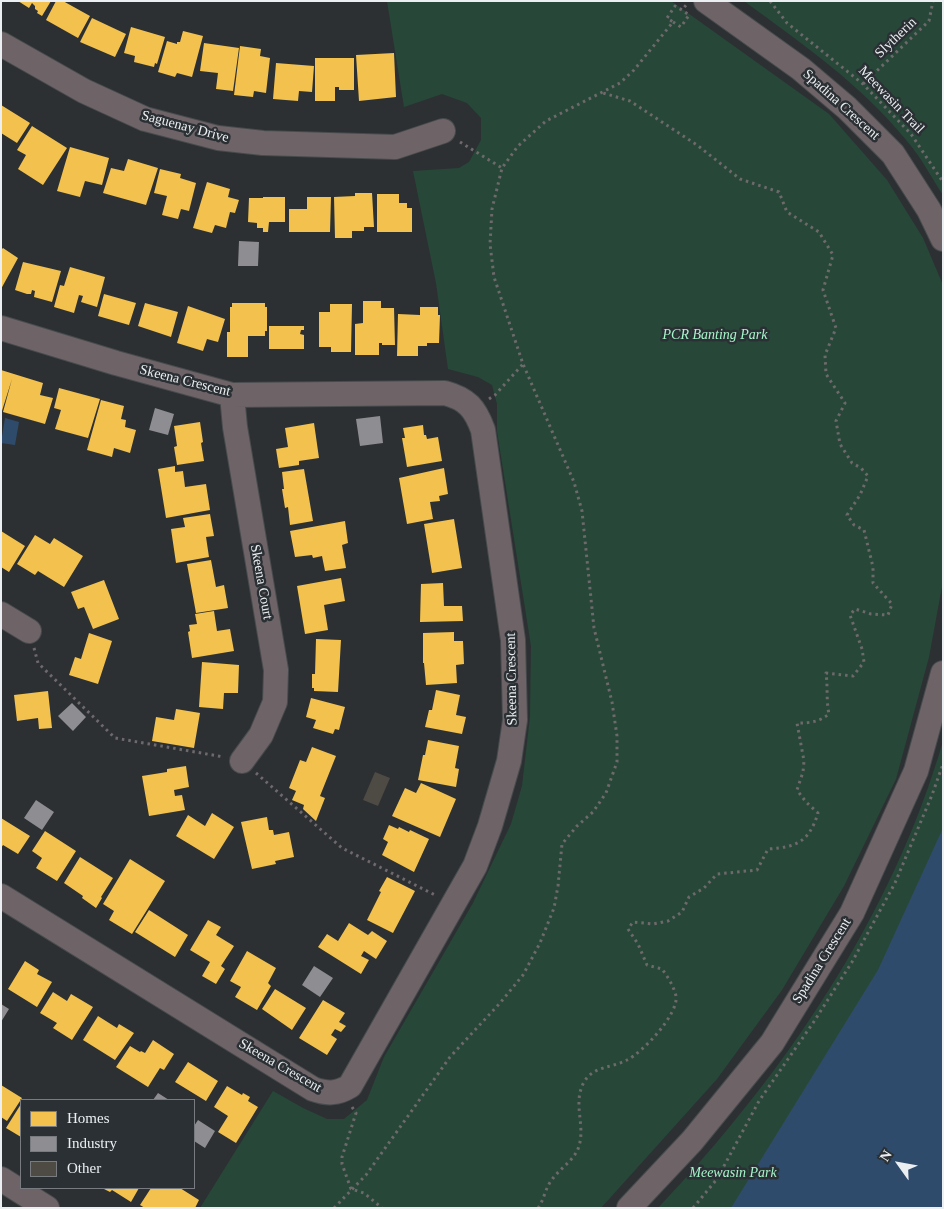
<!DOCTYPE html>
<style>
body{margin:0}
#map{position:relative;width:944px;height:1209px;overflow:hidden;background:#2d3033;font-family:Georgia,serif}
canvas{display:block}
.frame{position:absolute;inset:0;border:2px solid #ebeff2;pointer-events:none}
.legend{position:absolute;left:20px;top:1099px;width:175px;height:90px;box-sizing:border-box;background:#2b3035;border:1px solid #787c81;margin:0;padding:6px 9px;list-style:none;font-size:15px;color:#ebeff2}
.legend li{display:flex;align-items:center;gap:10px;height:25px}
.legend b{width:25px;border:1px solid #787c81}
.north{position:absolute;left:874px;top:1139px;width:50px;height:50px;-webkit-text-stroke:4px #2b3035;paint-order:stroke;rotate:302deg;font-size:14px;font-weight:700;line-height:20px;text-align:center;color:#ebeff2}
.north::after{content:'';display:block;margin:auto;width:18px;height:22px;background:#ebeff2;clip-path:polygon(50% 0,100% 100%,50% 72%,0 100%)}
</style>
<div id="map">
<canvas width="944" height="1209"></canvas>
<div class="frame"></div>
<ul class="legend">
<li><b style="height:14px;background:#f2c14e"></b>Homes</li>
<li><b style="height:14px;background:#8d8d92"></b>Industry</li>
<li><b style="height:14px;background:#4e4a44"></b>Other</li>
</ul>
<div class="north">N</div>
</div>
<script>
const ctx = document.querySelector('canvas').getContext('2d');
ctx.lineJoin = 'round';
function fill(path, color) {
  ctx.fillStyle = color;
  ctx.fill(path, 'evenodd');
}
function trace(path, color, width, dash) {
  ctx.strokeStyle = color;
  ctx.lineWidth = width;
  ctx.lineCap = dash ? 'butt' : 'round';
  ctx.setLineDash(dash || []);
  ctx.stroke(path);
}
function label(font, color, halo, rows, align = 'center') {
  ctx.font = font + ' Georgia,serif';
  ctx.lineWidth = 5;
  ctx.setLineDash([]);
  ctx.textBaseline = 'middle';
  ctx.strokeStyle = halo;
  ctx.fillStyle = color;
  for (const [text, x, y, turn = 0] of rows) {
    ctx.save();
    ctx.translate(x, y);
    ctx.rotate((+turn || 0) * Math.PI / 180);
    ctx.textAlign = isNaN(turn) ? turn : align;
    if (halo) ctx.strokeText(text, 0, 0);
    ctx.fillText(text, 0, 0);
    ctx.restore();
  }
}
fill(new Path2D(`
 M 387,1 L 671,1 L 829,114 L 887,180 L 923,238 L 943,285 L 943,581 L 929,657 L 896,779 L 844,886 L 782,990 L 717,1079 L 601,1208 L 200,1208 L 273,1091 L 303,1108 L 327,1119 L 344,1119 L 367,1100 L 384,1057 L 473,903 L 511,824 L 522,786 L 530,717 L 531,646 L 497,431 L 497,404 L 492,385 L 478,377 L 448,369 L 436,283 L 413,171 L 459,168 L 469,162 L 481,140 L 481,118 L 467,103 L 442,94 L 404,107 Z
 M 744,1 L 943,1 L 943,195 C 931,177 921,157 907,141 C 862,85 801,43 744,1 Z
 M 943,741 L 943,861 L 749,1208 L 658,1208 C 783,1076 892,917 943,741 Z`), '#274838');
fill(new Path2D(`
 M 5,418 L 19,422 L 15,445 L 1,443 Z
 M 943,828 L 943,1208 L 731,1208 L 878,970 Z`), '#2f4b6b');
fill(new Path2D(`
 M 18,1 L 51,1 L 42,16 L 37,13 L 38,11 L 35,9 L 35,6 L 32,3 L 29,8 Z
 M 56,1 L 63,1 L 90,16 L 78,38 L 46,20 Z
 M 92,18 L 126,34 L 115,57 L 80,42 Z
 M 131,27 L 165,37 L 157,64 L 155,63 L 154,67 L 134,62 L 135,56 L 124,53 Z
 M 183,31 L 203,36 L 192,77 L 177,73 L 175,77 L 158,72 L 167,41 L 177,44 L 177,42 L 180,42 Z
 M 204,43 L 239,48 L 233,91 L 216,89 L 218,73 L 200,71 Z
 M 240,46 L 261,49 L 260,56 L 270,58 L 266,93 L 254,91 L 253,97 L 234,95 Z
 M 394,53 L 396,97 L 359,101 L 356,55 Z
 M 315,58 L 354,58 L 354,90 L 339,90 L 339,87 L 335,87 L 335,101 L 315,101 Z
 M 276,63 L 314,66 L 312,92 L 299,91 L 298,101 L 273,99 Z
 M 1,105 L 30,123 L 17,143 L 1,133 Z
 M 32,126 L 67,148 L 43,185 L 18,169 L 26,155 L 17,150 Z
 M 70,147 L 109,158 L 102,185 L 85,181 L 80,197 L 57,191 Z
 M 128,159 L 158,168 L 146,205 L 103,193 L 111,168 L 124,171 Z
 M 160,169 L 181,174 L 180,178 L 196,183 L 189,211 L 181,209 L 178,219 L 162,215 L 167,196 L 154,193 Z
 M 207,182 L 230,189 L 228,197 L 239,200 L 235,213 L 230,212 L 226,228 L 215,225 L 212,233 L 193,228 Z
 M 355,193 L 372,193 L 374,227 L 364,227 L 364,231 L 352,231 L 352,238 L 335,238 L 334,197 L 355,196 Z
 M 377,194 L 399,194 L 399,203 L 407,203 L 407,208 L 412,208 L 412,232 L 377,232 Z
 M 263,197 L 285,197 L 285,222 L 269,222 L 268,232 L 263,232 L 263,228 L 257,228 L 257,223 L 248,222 L 249,198 L 263,198 Z
 M 307,197 L 331,197 L 330,232 L 289,232 L 289,209 L 307,209 Z
 M 3,248 L 18,258 L 1,289 L 1,250 Z
 M 23,262 L 61,271 L 52,302 L 34,297 L 35,291 L 32,290 L 31,294 L 27,294 L 15,290 Z
 M 70,267 L 105,277 L 97,307 L 81,302 L 83,296 L 79,295 L 74,313 L 54,307 L 60,285 L 64,286 Z
 M 104,294 L 136,303 L 129,325 L 98,316 Z
 M 363,301 L 381,301 L 381,308 L 394,308 L 395,345 L 382,345 L 382,343 L 379,343 L 379,355 L 355,355 L 355,324 L 363,323 Z
 M 145,303 L 178,312 L 171,337 L 138,326 Z
 M 232,303 L 265,303 L 265,307 L 267,307 L 267,331 L 265,331 L 265,336 L 248,336 L 248,357 L 227,357 L 227,332 L 230,332 L 230,307 L 232,307 Z
 M 330,304 L 352,304 L 351,352 L 331,352 L 331,347 L 319,347 L 319,312 L 330,312 Z
 M 188,306 L 225,319 L 218,342 L 207,339 L 203,351 L 177,343 Z
 M 420,307 L 438,307 L 438,315 L 440,315 L 439,343 L 427,343 L 427,346 L 418,346 L 418,356 L 397,356 L 398,314 L 420,315 Z
 M 269,326 L 304,326 L 304,330 L 301,330 L 300,334 L 304,335 L 304,349 L 269,349 Z
 M 1,370 L 43,383 L 40,395 L 53,398 L 45,424 L 3,412 L 12,379 L 1,414 Z
 M 59,388 L 100,399 L 88,438 L 55,429 L 61,410 L 54,408 Z
 M 101,400 L 124,406 L 121,419 L 126,420 L 125,427 L 136,430 L 130,453 L 114,448 L 112,457 L 87,450 Z
 M 200,422 L 203,442 L 201,443 L 204,461 L 177,465 L 174,447 L 177,446 L 174,426 Z
 M 314,423 L 319,458 L 299,461 L 299,465 L 279,468 L 276,449 L 288,447 L 285,428 Z
 M 423,425 L 424,435 L 426,435 L 427,439 L 438,437 L 442,461 L 407,467 L 402,438 L 405,438 L 403,428 Z
 M 175,466 L 175,472 L 183,471 L 185,487 L 206,484 L 210,510 L 166,518 L 158,469 Z
 M 444,468 L 448,494 L 439,496 L 440,501 L 430,502 L 433,519 L 407,524 L 399,478 Z
 M 304,469 L 313,521 L 290,525 L 288,507 L 285,508 L 282,489 L 284,489 L 282,472 Z
 M 210,514 L 214,536 L 206,537 L 209,557 L 176,563 L 171,529 L 185,527 L 183,518 Z
 M 454,519 L 462,568 L 432,573 L 424,524 Z
 M 345,521 L 348,543 L 342,545 L 346,568 L 325,571 L 322,556 L 313,558 L 312,555 L 295,557 L 290,531 Z
 M 1,531 L 25,546 L 9,572 L 1,567 Z
 M 35,535 L 50,544 L 54,538 L 83,556 L 64,587 L 38,571 L 35,575 L 17,564 Z
 M 211,560 L 216,587 L 224,585 L 228,608 L 196,613 L 187,564 Z
 M 341,578 L 345,601 L 324,605 L 328,630 L 305,634 L 297,586 Z
 M 104,580 L 119,619 L 93,629 L 84,607 L 78,609 L 71,592 Z
 M 443,583 L 444,606 L 462,606 L 463,621 L 420,622 L 421,584 Z
 M 214,611 L 217,631 L 230,629 L 234,651 L 192,658 L 188,632 L 190,631 L 189,625 L 197,624 L 195,614 Z
 M 454,632 L 454,641 L 463,641 L 464,664 L 456,665 L 457,683 L 426,685 L 424,663 L 423,663 L 423,633 Z
 M 89,633 L 112,641 L 98,684 L 69,675 L 75,657 L 81,659 Z
 M 316,639 L 341,640 L 338,692 L 314,691 L 314,688 L 312,688 L 312,674 L 315,674 Z
 M 202,662 L 239,665 L 238,693 L 224,693 L 223,709 L 199,707 Z
 M 436,690 L 460,695 L 456,715 L 466,717 L 462,734 L 425,727 L 429,710 L 432,710 Z
 M 48,691 L 52,728 L 39,729 L 38,718 L 17,721 L 14,695 Z
 M 311,698 L 345,707 L 339,730 L 335,729 L 333,734 L 313,728 L 316,720 L 306,717 Z
 M 176,709 L 200,713 L 194,748 L 152,741 L 156,717 L 174,720 Z
 M 428,740 L 459,746 L 455,768 L 459,769 L 456,787 L 418,780 L 423,755 L 425,755 Z
 M 312,747 L 336,756 L 320,796 L 325,798 L 316,821 L 303,809 L 304,805 L 292,800 L 296,791 L 289,788 L 300,760 L 306,762 Z
 M 186,766 L 189,787 L 174,790 L 175,796 L 182,795 L 185,810 L 149,816 L 142,776 L 167,772 L 167,769 Z
 M 421,783 L 456,799 L 440,837 L 392,816 L 405,788 L 416,793 Z
 M 212,813 L 234,827 L 214,859 L 176,836 L 188,815 L 205,826 Z
 M 267,817 L 269,830 L 273,830 L 274,835 L 289,832 L 294,857 L 275,861 L 276,864 L 252,869 L 241,822 Z
 M 1,818 L 30,836 L 18,854 L 3,845 L 1,848 Z
 M 389,825 L 398,829 L 399,827 L 409,832 L 410,830 L 429,839 L 414,872 L 382,855 L 388,842 L 383,839 Z
 M 45,831 L 76,851 L 57,881 L 36,868 L 42,858 L 32,851 Z
 M 80,857 L 113,878 L 101,897 L 102,898 L 96,908 L 82,898 L 83,896 L 64,883 Z
 M 130,859 L 165,881 L 132,934 L 109,920 L 114,911 L 103,904 Z
 M 387,877 L 415,891 L 393,933 L 367,920 L 381,892 L 379,891 Z
 M 149,910 L 188,935 L 175,957 L 135,932 Z
 M 208,920 L 221,927 L 216,935 L 234,946 L 221,966 L 225,969 L 216,984 L 202,976 L 210,962 L 190,950 Z
 M 349,923 L 368,935 L 372,931 L 387,941 L 376,959 L 364,951 L 361,956 L 369,960 L 361,974 L 318,947 L 327,934 L 338,941 Z
 M 247,951 L 276,968 L 268,983 L 271,986 L 257,1010 L 235,997 L 241,987 L 230,981 Z
 M 25,961 L 39,970 L 37,974 L 52,982 L 37,1007 L 8,989 Z
 M 275,989 L 306,1008 L 292,1030 L 262,1009 Z
 M 53,992 L 67,1001 L 71,994 L 93,1007 L 72,1040 L 53,1028 L 57,1023 L 40,1013 Z
 M 323,1000 L 345,1013 L 339,1022 L 346,1026 L 341,1032 L 335,1029 L 331,1035 L 337,1039 L 327,1055 L 299,1038 Z
 M 98,1016 L 117,1028 L 119,1024 L 134,1033 L 115,1060 L 83,1040 Z
 M 153,1040 L 174,1054 L 164,1070 L 160,1068 L 148,1087 L 116,1067 L 130,1046 L 140,1052 L 141,1051 L 145,1053 Z
 M 188,1062 L 218,1081 L 206,1101 L 175,1082 Z
 M 1,1085 L 22,1098 L 7,1121 L 1,1117 Z
 M 227,1086 L 242,1095 L 243,1093 L 250,1097 L 248,1101 L 258,1107 L 236,1143 L 218,1132 L 228,1116 L 214,1107 Z
 M 21,1104 L 21,1137 L 6,1128 Z
 M 102,1188 L 139,1188 L 131,1202 L 112,1190 L 110,1192 Z
 M 151,1188 L 180,1188 L 199,1200 L 195,1208 L 145,1208 L 140,1205 Z`), '#f2c14e');
fill(new Path2D(`
 M 239,241 L 259,242 L 258,266 L 238,266 Z
 M 155,408 L 174,414 L 168,435 L 149,430 Z
 M 380,416 L 383,443 L 360,446 L 356,419 Z
 M 72,703 L 86,717 L 73,731 L 58,716 Z
 M 36,800 L 54,812 L 42,830 L 24,818 Z
 M 314,966 L 333,978 L 320,997 L 302,985 Z
 M 1,1004 L 9,1009 L 1,1022 Z
 M 158,1093 L 169,1100 L 153,1100 Z
 M 198,1120 L 215,1131 L 205,1148 L 194,1141 L 194,1126 Z`), '#8d8d92');
fill(new Path2D(`
 M 375,772 L 390,778 L 378,806 L 363,800 Z`), '#4e4a44');
const minor = new Path2D(`
 M 706,1 L 801,69 L 847,108 L 893,154 L 929,210 L 943,239
 M 1,44 L 84,91 L 145,119 L 218,138 L 263,143 L 395,147 L 443,131
 M 1,328 L 116,363 L 232,395 L 445,393 C 467,399 475,408 483,430 L 513,640 L 515,720 L 509,761 L 490,826 L 475,866 L 350,1086 C 337,1094 327,1094 313,1089 L 1,896
 M 232,395 L 235,427 L 276,670 L 275,702 L 261,735 L 242,761
 M 1,614 L 29,631
 M 1,1179 L 47,1208
 M 629,1208 L 692,1141 L 772,1043 L 852,913 L 916,771 L 943,673`);
trace(minor, '#484b4d', 26);
trace(new Path2D(`
 M 770,1 L 787,23 L 863,84 L 911,134 L 943,182
 M 673,22 L 681,27 L 689,15 L 682,10
 M 863,84 L 929,21 L 933,1
 M 460,142 L 502,168
 M 489,399 L 495,395 L 523,364
 M 34,648 L 38,663 L 115,738 L 224,757
 M 256,773 L 342,848 L 437,896
 M 352,1107 L 356,1113 L 342,1157 L 342,1164 L 351,1189 L 364,1193 L 382,1208
 M 334,1208 L 366,1175 L 450,1057 L 500,1003 L 523,975 L 540,943 L 554,908 L 558,886 L 562,844 L 577,826 L 593,812 L 606,793 L 617,762 L 617,736 L 612,702 L 594,628 L 582,511 L 574,482 L 523,364 L 494,277 L 490,244 L 492,209 L 502,168 L 518,146 L 546,121 L 620,83 L 634,70 L 673,22 L 667,18 L 675,6 L 682,10 L 687,4
 M 538,1208 C 544,1200 545,1189 551,1181 C 560,1167 577,1160 580,1142 C 584,1122 573,1102 584,1082 C 593,1066 612,1068 627,1060 C 642,1053 679,1014 676,996 C 674,987 668,977 662,969 L 647,965 L 638,944 L 628,929 L 633,922 L 653,924 L 668,921 L 682,912 L 689,897 L 704,888 L 717,874 L 757,870 L 768,849 C 797,847 809,842 818,813 L 806,802 L 797,790 L 803,772 L 804,761 L 797,723 C 810,723 819,722 829,714 C 826,700 828,687 826,673 L 853,676 L 864,662 L 862,649 L 850,615 L 855,609 L 871,614 L 888,615 L 892,604 L 873,583 L 873,567 L 864,530 L 854,525 L 847,515 L 860,495 L 868,476 L 861,468 L 852,463 L 840,444 L 836,421 L 845,403 L 826,374 L 825,355 L 836,328 L 823,290 L 833,255 L 819,232 L 787,212 L 779,192 L 740,179 L 697,145 L 630,101 L 603,93
 M 693,1208 L 717,1179 L 759,1101 L 813,1023 L 852,962 L 895,883 L 932,795 L 943,764`), '#6e696c', 3, [2.5, 4]);
trace(minor, '#6e6468', 24);
label('14px', '#ebeff2', '#2b3035', [
 ["Slytherin",896,38,-44],
 ["Meewasin Trail",891,100,46],
 ["Spadina Crescent",841,105,42],
 ["Saguenay Drive",185,127,15],
 ["Skeena Crescent",185,381,14],
 ["Skeena Court",261,582,80],
 ["Skeena Crescent",512,679,-91],
 ["Spadina Crescent",822,961,-58],
 ["Skeena Crescent",280,1066,30]
]);
label('italic 14px', '#a5f6ca', '#2b3035', [
 ["PCR Banting Park",715,335],
 ["Meewasin Park",733,1173]
]);
</script>
